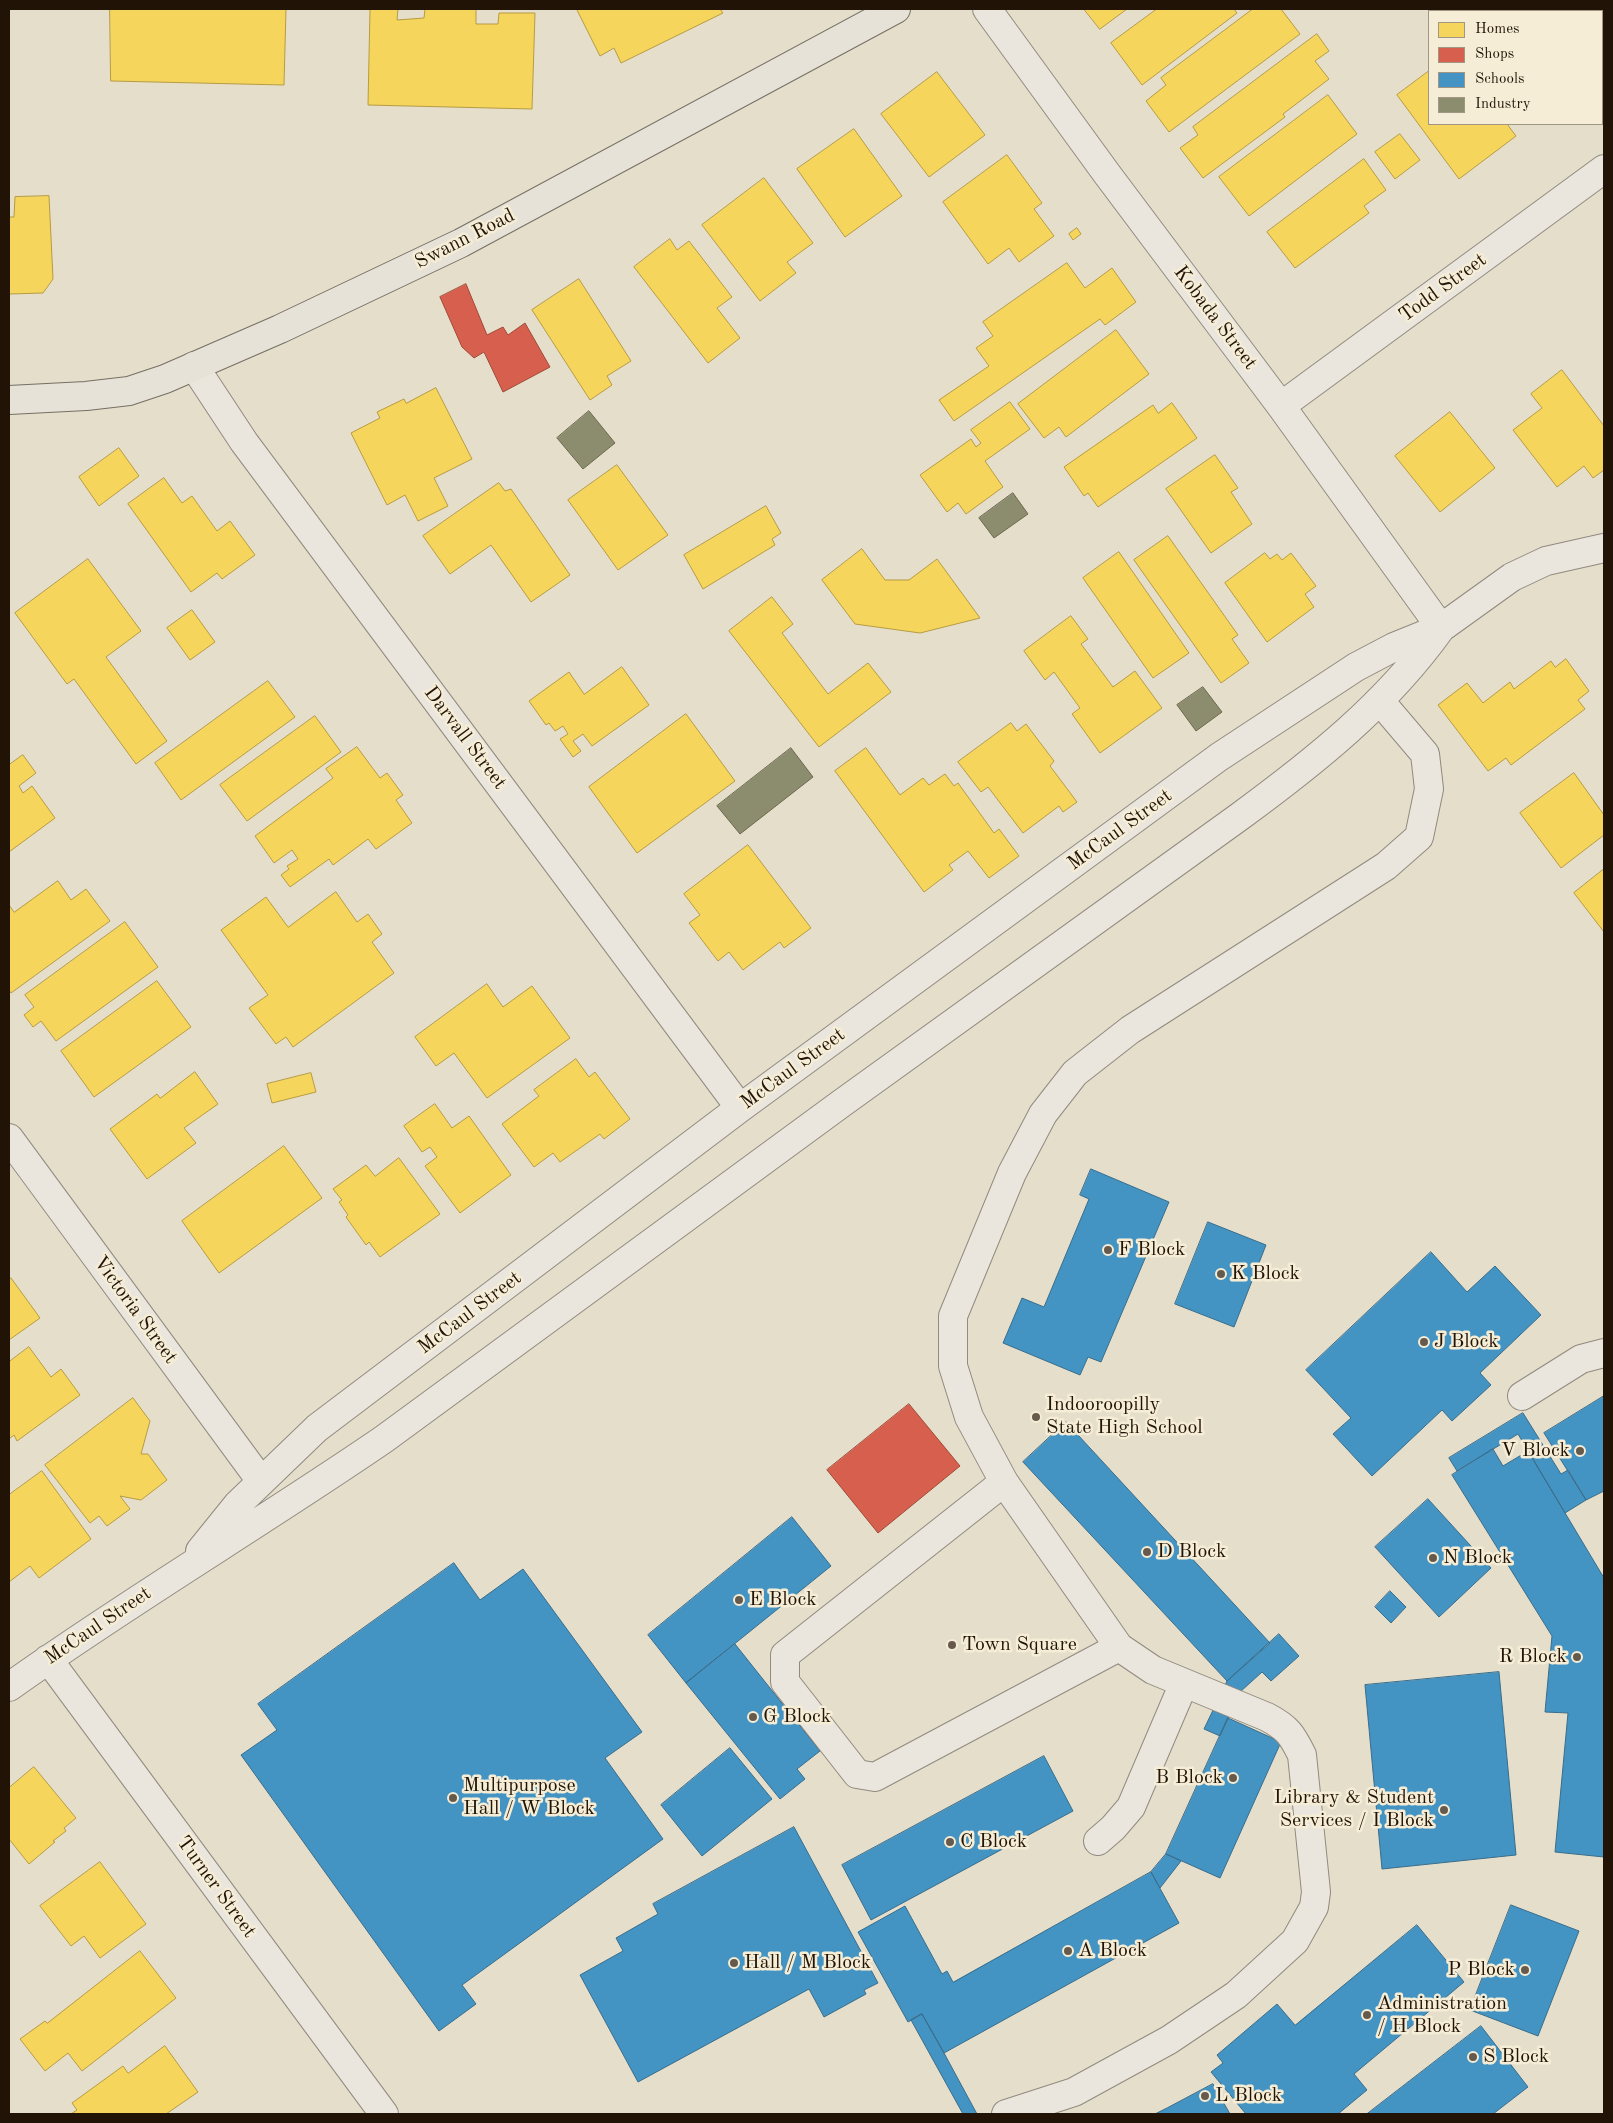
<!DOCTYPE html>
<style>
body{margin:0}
#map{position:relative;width:1613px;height:2123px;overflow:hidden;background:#e5decb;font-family:"Old Standard TT",serif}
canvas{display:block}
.frame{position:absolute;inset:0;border:10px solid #221307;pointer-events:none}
.legend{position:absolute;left:1428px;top:10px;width:175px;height:115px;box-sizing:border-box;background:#f5edd6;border:1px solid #a19683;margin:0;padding:6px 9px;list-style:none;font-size:15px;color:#221307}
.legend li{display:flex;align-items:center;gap:10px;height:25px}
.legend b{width:25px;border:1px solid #a19683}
</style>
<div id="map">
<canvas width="1613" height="2123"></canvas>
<div class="frame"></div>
<ul class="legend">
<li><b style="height:14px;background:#f6d55c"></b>Homes</li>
<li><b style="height:14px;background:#d6604d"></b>Shops</li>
<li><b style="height:14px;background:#4393c3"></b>Schools</li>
<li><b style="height:14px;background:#8c8c6e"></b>Industry</li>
</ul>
</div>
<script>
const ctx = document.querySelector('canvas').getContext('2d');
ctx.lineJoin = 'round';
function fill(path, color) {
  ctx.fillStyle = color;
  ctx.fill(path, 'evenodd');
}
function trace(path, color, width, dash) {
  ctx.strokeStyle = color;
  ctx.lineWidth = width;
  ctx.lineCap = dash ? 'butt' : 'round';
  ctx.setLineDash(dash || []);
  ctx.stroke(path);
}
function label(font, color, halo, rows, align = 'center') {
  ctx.font = font + ' "Old Standard TT",serif';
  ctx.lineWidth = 5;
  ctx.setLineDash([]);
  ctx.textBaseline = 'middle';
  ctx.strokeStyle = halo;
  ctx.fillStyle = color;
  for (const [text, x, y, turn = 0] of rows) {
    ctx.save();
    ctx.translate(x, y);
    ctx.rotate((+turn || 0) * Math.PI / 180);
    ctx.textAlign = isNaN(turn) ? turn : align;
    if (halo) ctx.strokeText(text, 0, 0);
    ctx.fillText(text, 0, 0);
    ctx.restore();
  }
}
const homes = new Path2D(`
 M 110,9 L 286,9 L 284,85 L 111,81 Z
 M 398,9 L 397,20 L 424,18 L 425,9 L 476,9 L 476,24 L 498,24 L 499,13 L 535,13 L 532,109 L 368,105 L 370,10 Z
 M 580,9 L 720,9 L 723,13 L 621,63 L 614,48 L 600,56 L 577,10 Z
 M 1084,9 L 1127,9 L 1100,29 Z
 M 1157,9 L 1234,9 L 1237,13 L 1142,85 L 1111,43 Z
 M 1253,9 L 1281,9 L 1300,34 L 1169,132 L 1146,101 L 1166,85 L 1161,78 Z
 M 1516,9 L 1604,9 L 1604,37 L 1602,37 L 1602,11 L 1515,11 Z
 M 1317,34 L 1329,51 L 1315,61 L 1329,79 L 1283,114 L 1285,117 L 1203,178 L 1180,148 L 1198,135 L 1193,127 Z
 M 1429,71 L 1429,124 L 1507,124 L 1516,136 L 1459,179 L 1397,95 Z
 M 937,72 L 985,135 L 929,177 L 881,114 Z
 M 1328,95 L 1357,134 L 1249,216 L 1219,177 Z
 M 854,129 L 902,196 L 845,237 L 797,169 Z
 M 1400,134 L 1420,160 L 1395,179 L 1375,152 Z
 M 1007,155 L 1042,203 L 1034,209 L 1054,236 L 1019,262 L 1009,248 L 988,264 L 943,202 Z
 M 1364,159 L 1386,190 L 1364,206 L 1369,213 L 1295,268 L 1267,232 Z
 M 764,178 L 813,243 L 787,262 L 796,273 L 760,301 L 702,225 Z
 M 49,196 L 53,279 L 43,293 L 9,294 L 9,217 L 14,217 L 15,197 Z
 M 1077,228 L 1081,234 L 1073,240 L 1069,234 Z
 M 670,239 L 677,250 L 689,241 L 732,297 L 717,308 L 740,338 L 708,363 L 634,267 Z
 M 1067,263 L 1085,288 L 1112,268 L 1136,302 L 1105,325 L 1100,319 L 954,421 L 939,400 L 989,366 L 976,348 L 993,336 L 983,322 Z
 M 579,279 L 631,361 L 607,376 L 612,385 L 590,400 L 532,310 Z
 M 1116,330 L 1149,374 L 1066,437 L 1059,427 L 1044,438 L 1018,404 Z
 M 1562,370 L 1604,426 L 1604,470 L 1593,478 L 1584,466 L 1557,487 L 1513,430 L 1542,408 L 1531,394 Z
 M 436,388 L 472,459 L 434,478 L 448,506 L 418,521 L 405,495 L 387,505 L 351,433 L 380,418 L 377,412 L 404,399 L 406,403 Z
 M 1010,402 L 1030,429 L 985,461 L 1003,487 L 966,514 L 958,503 L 947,512 L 920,475 L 971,439 L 976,447 L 981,443 L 971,430 Z
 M 1172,403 L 1197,438 L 1098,507 L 1088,493 L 1084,496 L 1064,467 L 1153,405 L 1158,413 Z
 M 1450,412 L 1495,468 L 1440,512 L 1395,456 Z
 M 119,448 L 139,476 L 99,506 L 79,477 Z
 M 1215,455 L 1238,488 L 1231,492 L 1252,524 L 1211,553 L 1166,489 Z
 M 617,465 L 668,535 L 618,570 L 568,500 Z
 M 164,478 L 182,503 L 192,496 L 217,531 L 230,521 L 255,555 L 222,579 L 217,573 L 191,592 L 128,504 Z
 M 499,483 L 505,491 L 511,489 L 570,575 L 531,602 L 491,545 L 450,574 L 423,536 Z
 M 766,506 L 781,533 L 772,539 L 775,545 L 703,589 L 684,555 Z
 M 1168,536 L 1238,635 L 1232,639 L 1249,663 L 1221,683 L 1134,560 Z
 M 862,549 L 885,580 L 909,580 L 937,559 L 980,618 L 920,633 L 855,624 L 822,580 Z
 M 1119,552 L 1189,653 L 1153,678 L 1083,578 Z
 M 1265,553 L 1270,559 L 1277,554 L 1282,560 L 1291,553 L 1316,586 L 1305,594 L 1314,607 L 1267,642 L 1225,583 Z
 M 88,559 L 141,631 L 106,657 L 167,741 L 136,764 L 74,679 L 67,684 L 15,613 Z
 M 772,597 L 793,624 L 782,633 L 828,694 L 868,663 L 891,692 L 819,747 L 729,631 Z
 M 192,610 L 215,642 L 190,660 L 167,628 Z
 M 1071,616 L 1088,639 L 1081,644 L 1113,687 L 1135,671 L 1162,708 L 1100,753 L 1072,714 L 1080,708 L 1054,672 L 1045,680 L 1024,651 Z
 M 1566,659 L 1589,691 L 1578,700 L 1585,709 L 1511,765 L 1506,758 L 1488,771 L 1438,705 L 1467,683 L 1483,703 L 1510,682 L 1514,689 L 1551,661 L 1555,667 Z
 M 622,667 L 649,705 L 592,746 L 583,734 L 573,741 L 581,751 L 573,757 L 560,739 L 568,734 L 563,726 L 555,731 L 549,723 L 546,725 L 529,701 L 569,672 L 584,694 Z
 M 268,681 L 295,717 L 181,800 L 155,763 Z
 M 686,714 L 735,781 L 637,853 L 589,787 Z
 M 315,716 L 341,752 L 247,821 L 220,785 Z
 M 1011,723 L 1017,731 L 1026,724 L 1054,761 L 1050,766 L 1077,802 L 1063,812 L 1059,806 L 1023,833 L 988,787 L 981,792 L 958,762 Z
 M 357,747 L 380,778 L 387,773 L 403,795 L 396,800 L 412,823 L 376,849 L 368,839 L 333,865 L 329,859 L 290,887 L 281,875 L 289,869 L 287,866 L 298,859 L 292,850 L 274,863 L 255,836 L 333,778 L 326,769 Z
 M 866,748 L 900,795 L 923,778 L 929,785 L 945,774 L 954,786 L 958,783 L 994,833 L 999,829 L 1019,856 L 989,878 L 968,851 L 949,865 L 953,870 L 924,892 L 835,771 Z
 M 23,755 L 36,773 L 19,786 L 23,793 L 32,786 L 55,818 L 9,852 L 9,765 Z
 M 1574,773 L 1604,815 L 1604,835 L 1561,868 L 1520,813 Z
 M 748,845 L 811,928 L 784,948 L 780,942 L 743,970 L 729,952 L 718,961 L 689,923 L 700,915 L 684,894 Z
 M 1604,869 L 1604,932 L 1574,893 Z
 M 58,881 L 71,900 L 86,889 L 110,921 L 11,993 L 9,990 L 9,905 L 14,912 Z
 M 336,892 L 357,922 L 368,914 L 382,934 L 372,942 L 394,973 L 293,1047 L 286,1037 L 276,1044 L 249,1008 L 268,995 L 221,930 L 266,897 L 288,927 Z
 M 125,922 L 158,967 L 56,1041 L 41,1021 L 33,1027 L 24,1015 L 34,1007 L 25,995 Z
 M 157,981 L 191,1027 L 94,1097 L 61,1051 Z
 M 487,984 L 503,1007 L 532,986 L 570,1038 L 487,1098 L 454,1053 L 436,1066 L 415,1037 Z
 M 576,1059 L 589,1077 L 595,1072 L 630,1119 L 604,1139 L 600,1134 L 560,1162 L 553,1153 L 534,1167 L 502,1124 L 539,1096 L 534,1090 Z
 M 195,1072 L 218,1104 L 184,1128 L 196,1143 L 147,1179 L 110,1129 L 157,1094 L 160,1098 Z
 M 311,1073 L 316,1092 L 272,1103 L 267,1084 Z
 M 435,1104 L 452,1128 L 469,1116 L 511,1175 L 460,1213 L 425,1166 L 437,1157 L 430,1147 L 422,1152 L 404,1126 Z
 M 284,1146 L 322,1198 L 219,1273 L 182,1221 Z
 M 399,1158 L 440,1214 L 380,1257 L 369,1242 L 366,1245 L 346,1217 L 348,1215 L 339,1202 L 342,1200 L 333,1189 L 366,1165 L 375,1176 Z
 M 11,1278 L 40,1318 L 9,1340 L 9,1280 Z
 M 29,1347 L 51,1377 L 61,1369 L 80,1395 L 17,1441 L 14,1435 L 9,1439 L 9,1362 Z
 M 133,1398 L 150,1421 L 141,1454 L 148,1454 L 167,1480 L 141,1500 L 120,1496 L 130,1509 L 107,1526 L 99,1516 L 90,1523 L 45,1465 Z
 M 42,1471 L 91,1539 L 39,1578 L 30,1566 L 9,1582 L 9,1495 Z
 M 34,1767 L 76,1818 L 64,1828 L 66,1831 L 53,1841 L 55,1842 L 29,1864 L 9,1839 L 9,1788 Z
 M 100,1862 L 146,1924 L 100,1958 L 84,1936 L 71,1946 L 40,1906 Z
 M 140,1951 L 176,1998 L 82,2071 L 68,2053 L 45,2071 L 20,2039 L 45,2021 L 47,2023 Z
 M 165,2046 L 198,2092 L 166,2114 L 71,2114 L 77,2110 L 72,2103 L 123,2066 L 128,2073 Z`);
fill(homes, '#f6d55c');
trace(homes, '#b69b42', 1);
const shops = new Path2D(`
 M 466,284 L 487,335 L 503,327 L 508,335 L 525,323 L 550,367 L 503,392 L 484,352 L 474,358 L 462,347 L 440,297 Z
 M 909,1404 L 960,1466 L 878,1533 L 827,1470 Z`);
fill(shops, '#d6604d');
trace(shops, '#a04938', 1);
const schools = new Path2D(`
 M 1091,1169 L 1169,1202 L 1101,1362 L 1088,1357 L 1080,1375 L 1003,1343 L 1022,1298 L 1044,1307 L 1089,1199 L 1080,1195 Z
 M 1208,1222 L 1266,1245 L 1234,1327 L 1175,1304 Z
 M 1431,1252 L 1467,1292 L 1495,1266 L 1541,1315 L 1480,1373 L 1491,1385 L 1452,1421 L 1442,1410 L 1372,1476 L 1333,1434 L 1351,1418 L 1306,1370 Z
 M 1604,1396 L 1604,1491 L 1586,1500 L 1544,1433 Z
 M 1523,1413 L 1561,1474 L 1568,1470 L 1586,1500 L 1565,1513 L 1518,1434 L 1457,1471 L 1449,1458 Z
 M 1066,1422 L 1270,1643 L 1227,1681 L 1023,1462 Z
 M 1493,1449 L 1503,1466 L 1528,1451 L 1604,1578 L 1604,1857 L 1555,1852 L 1568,1713 L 1545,1712 L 1552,1636 L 1452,1475 Z
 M 1428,1499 L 1491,1568 L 1439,1617 L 1375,1547 Z
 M 792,1517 L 831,1566 L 686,1683 L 648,1635 Z
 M 454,1563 L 480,1600 L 523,1569 L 642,1732 L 605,1758 L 663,1839 L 462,1985 L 476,2004 L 439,2031 L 241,1755 L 277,1730 L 258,1704 Z
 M 1390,1591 L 1406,1607 L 1391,1623 L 1375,1607 Z
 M 1279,1634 L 1299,1656 L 1271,1681 L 1262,1672 L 1240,1692 L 1220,1736 L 1204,1729 L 1227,1681 Z
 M 735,1644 L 820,1751 L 797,1769 L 805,1779 L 780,1799 L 686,1683 Z
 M 1499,1672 L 1516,1855 L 1382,1869 L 1365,1685 Z
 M 1228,1718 L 1281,1742 L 1220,1878 L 1166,1854 Z
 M 730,1748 L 772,1799 L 702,1856 L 661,1805 Z
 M 1044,1756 L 1073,1811 L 871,1920 L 842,1865 Z
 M 794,1827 L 878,1983 L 864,1990 L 866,1994 L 824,2017 L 809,1989 L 638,2082 L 580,1975 L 623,1951 L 616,1938 L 658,1914 L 653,1904 Z
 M 1166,1854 L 1181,1861 L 1160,1888 L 1151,1872 Z
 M 1151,1872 L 1179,1923 L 944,2053 L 922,2014 L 908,2022 L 858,1932 L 905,1906 L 942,1974 L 947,1971 L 953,1982 Z
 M 1511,1905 L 1579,1931 L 1538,2036 L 1470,2010 Z
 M 1417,1925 L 1464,1982 L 1354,2074 L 1367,2090 L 1338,2114 L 1246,2114 L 1211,2072 L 1223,2063 L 1217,2055 L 1277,2004 L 1295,2025 Z
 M 922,2014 L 944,2053 L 977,2114 L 963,2114 L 911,2020 Z
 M 1481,2026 L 1528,2087 L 1493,2114 L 1367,2114 Z
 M 1213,2084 L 1230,2114 L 1155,2114 L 1167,2108 Z`);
fill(schools, '#4393c3');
trace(schools, '#396d8b', 1);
const industry = new Path2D(`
 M 589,411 L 615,443 L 583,469 L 557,438 Z
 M 1013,493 L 1028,514 L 994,538 L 979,518 Z
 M 1203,687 L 1222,712 L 1196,731 L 1177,705 Z
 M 791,748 L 813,777 L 740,834 L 717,806 Z`);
fill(industry, '#8c8c6e');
trace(industry, '#6c684f', 1);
const minor = new Path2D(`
 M 987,9 L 1107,174 L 1281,406 L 1441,628
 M 194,366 L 244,442 L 740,1108
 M 1281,406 L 1604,169
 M 9,1138 L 261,1481
 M 1522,1396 L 1581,1359 L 1604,1353
 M 1004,1482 L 785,1655 L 785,1682 L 857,1774 L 875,1777 L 1119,1647
 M 200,1551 L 238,1504 L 317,1428 L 740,1108 L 1219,757 L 1356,667 L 1394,647 L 1441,628 L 1512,577 L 1546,561 L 1604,548
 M 48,1659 L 384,2114
 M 9,1687 C 131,1600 260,1524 384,1439 L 842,1103 L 1239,817 C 1314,762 1386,705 1441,628
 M 1098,1841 L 1113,1828 L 1131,1807 L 1184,1683
 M 1006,2114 L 1074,2092 L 1169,2040 L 1236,1995 L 1295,1941 L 1314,1907 L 1316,1892 L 1302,1755 C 1292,1735 1288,1728 1267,1717 L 1153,1670 L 1119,1647 L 1004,1482 L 969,1417 L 953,1366 L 953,1316 L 1012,1173 L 1043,1114 L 1075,1073 L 1130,1030 L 1386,866 L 1419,837 L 1429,789 L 1425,754 L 1380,701`);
const major = new Path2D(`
 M 9,400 L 86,396 L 129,391 L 165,379 L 280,329 L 461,243 L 896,9`);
trace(minor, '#908a7f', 30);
trace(major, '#756f64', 30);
trace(minor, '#eae6dd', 28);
trace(major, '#e7e2d7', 28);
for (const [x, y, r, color] of [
 [1108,1250,5,"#665a4c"],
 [1221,1274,5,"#665a4c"],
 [1424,1342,5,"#665a4c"],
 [1036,1417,5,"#665a4c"],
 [1580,1451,5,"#665a4c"],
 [1147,1552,5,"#665a4c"],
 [1433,1558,5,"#665a4c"],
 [739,1600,5,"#665a4c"],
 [952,1645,5,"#665a4c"],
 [1577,1657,5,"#665a4c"],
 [753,1717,5,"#665a4c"],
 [1233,1778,5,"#665a4c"],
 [453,1798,5,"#665a4c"],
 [1444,1810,5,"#665a4c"],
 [950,1842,5,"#665a4c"],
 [1068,1951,5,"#665a4c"],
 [734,1963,5,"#665a4c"],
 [1525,1970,5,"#665a4c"],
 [1367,2015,5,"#665a4c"],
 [1473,2057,5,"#665a4c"],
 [1205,2096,5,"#665a4c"]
]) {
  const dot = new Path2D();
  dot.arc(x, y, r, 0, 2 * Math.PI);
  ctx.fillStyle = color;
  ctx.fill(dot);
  trace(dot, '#f5edd6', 2);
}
label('20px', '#221307', '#f5edd6', [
 ["Swann Road",465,239,-27],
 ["Todd Street",1443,288,-36],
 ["Kobada Street",1215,318,53],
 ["Darvall Street",465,738,53],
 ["McCaul Street",1120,830,-36],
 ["McCaul Street",793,1069,-36],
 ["Victoria Street",135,1310,54],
 ["McCaul Street",470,1313,-37],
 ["McCaul Street",98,1626,-34],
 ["Turner Street",216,1887,54]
]);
label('20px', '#221307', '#f5edd6', [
 ["F Block",1118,1250],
 ["K Block",1231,1274],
 ["J Block",1434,1342],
 ["Indooroopilly",1046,1405],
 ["State High School",1046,1428],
 ["V Block",1570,1451,"right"],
 ["D Block",1157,1552],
 ["N Block",1443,1558],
 ["E Block",749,1600],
 ["Town Square",962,1645],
 ["R Block",1567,1657,"right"],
 ["G Block",763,1717],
 ["B Block",1223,1778,"right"],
 ["Multipurpose",463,1786],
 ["Hall / W Block",463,1809],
 ["Library & Student",1434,1798,"right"],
 ["Services / I Block",1434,1821,"right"],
 ["C Block",960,1842],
 ["A Block",1078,1951],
 ["Hall / M Block",744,1963],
 ["P Block",1515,1970,"right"],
 ["Administration",1377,2004],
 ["/ H Block",1377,2027],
 ["S Block",1483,2057],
 ["L Block",1215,2096]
], 'left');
</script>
